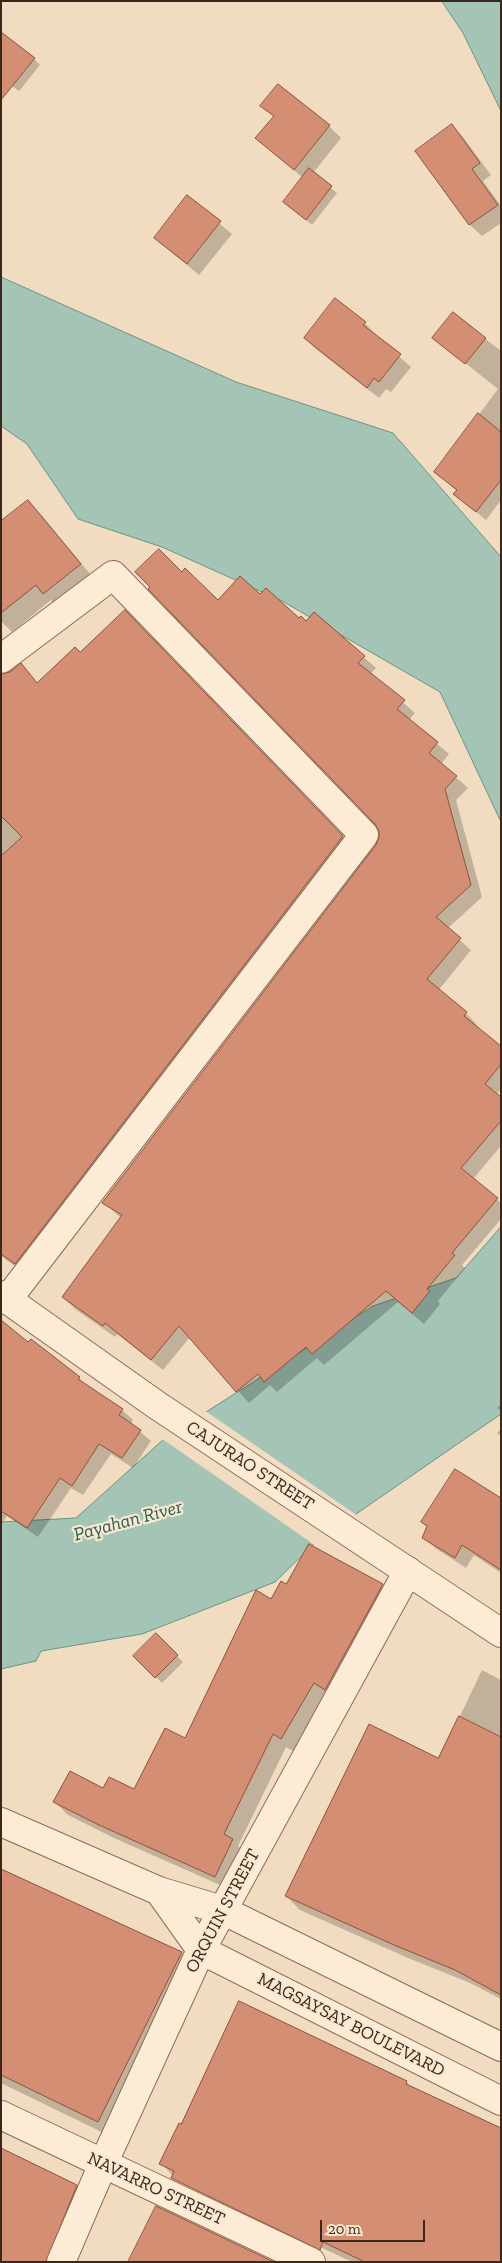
<!DOCTYPE html>
<style>
body{margin:0}
#map{position:relative;width:502px;height:2263px;overflow:hidden;background:#f2dcc1;font-family:"Zilla Slab",serif}
canvas{display:block}
.frame{position:absolute;inset:0;border:2px solid #3b271c;pointer-events:none}
.scale{position:absolute;left:320px;top:2220px;width:105px;height:22px;box-sizing:border-box;border:2px solid #3b271c;border-top:0;padding-left:6px;font-size:15px;line-height:18px;white-space:nowrap;color:#3b271c;-webkit-text-stroke:4px #f8e8d1;paint-order:stroke}
</style>
<div id="map">
<canvas width="502" height="2263"></canvas>
<div class="frame"></div>
<div class="scale">20 m</div>
</div>
<script>
const ctx = document.querySelector('canvas').getContext('2d');
ctx.lineJoin = 'round';
function fill(path, color) {
  ctx.fillStyle = color;
  ctx.fill(path, 'evenodd');
}
function trace(path, color, width, dash) {
  ctx.strokeStyle = color;
  ctx.lineWidth = width;
  ctx.lineCap = dash ? 'butt' : 'round';
  ctx.setLineDash(dash || []);
  ctx.stroke(path);
}
function label(font, color, halo, rows, align = 'center') {
  ctx.font = font + ' "Zilla Slab",serif';
  ctx.lineWidth = 4.5;
  ctx.setLineDash([]);
  ctx.textBaseline = 'middle';
  ctx.strokeStyle = halo;
  ctx.fillStyle = color;
  for (const [text, x, y, turn = 0] of rows) {
    ctx.save();
    ctx.translate(x, y);
    ctx.rotate((+turn || 0) * Math.PI / 180);
    ctx.textAlign = isNaN(turn) ? turn : align;
    if (halo) ctx.strokeText(text, 0, 0);
    ctx.fillText(text, 0, 0);
    ctx.restore();
  }
}
const water = new Path2D(`
 M 442,1 L 501,1 L 501,111 L 463,33 Z
 M 1,277 L 236,382 L 393,433 L 501,557 L 501,822 L 440,692 L 282,601 L 162,547 L 78,519 L 27,444 L 1,426 Z
 M 501,1227 L 501,1414 L 317,1541 L 275,1582 L 142,1634 L 41,1651 L 36,1661 L 1,1669 L 1,1522 L 76,1518 L 165,1438 L 373,1306 L 456,1278 Z`);
fill(water, '#a4c4b6');
trace(water, '#6a9383', 1);
fill(new Path2D(`
 M 204,1410 L 358,1516 L 316,1546 L 161,1438 Z`), '#f2dcc1');
fill(new Path2D(`
 M 34,59 L 40,65 L 19,91 L 1,78 Z
 M 262,106 L 329,126 L 341,138 L 313,173 L 337,193 L 312,225 L 285,202 L 303,178 L 257,138 L 274,117 Z
 M 452,126 L 463,137 L 491,175 L 483,181 L 501,206 L 501,223 L 482,236 L 470,225 L 417,151 Z
 M 187,197 L 232,234 L 199,275 L 155,238 Z
 M 453,314 L 501,351 L 501,500 L 486,520 L 464,502 L 457,491 L 436,472 L 498,389 L 434,338 Z
 M 365,323 L 376,335 L 375,336 L 411,367 L 391,392 L 386,389 L 379,398 L 317,350 L 305,338 Z
 M 28,501 L 43,517 L 95,580 L 60,609 L 51,600 L 12,632 L 1,621 L 1,523 Z
 M 182,573 L 218,601 L 260,596 L 306,623 L 314,614 L 376,668 L 370,674 L 415,713 L 409,720 L 449,754 L 441,764 L 468,788 L 456,800 L 482,897 L 447,929 L 471,950 L 438,991 L 466,1013 L 477,1025 L 476,1027 L 501,1047 L 501,1089 L 496,1095 L 501,1099 L 501,1146 L 473,1179 L 501,1203 L 501,1219 L 462,1265 L 465,1268 L 438,1301 L 440,1304 L 424,1324 L 398,1302 L 324,1365 L 317,1358 L 277,1392 L 270,1385 L 249,1403 L 190,1337 L 163,1370 L 117,1334 L 115,1337 L 75,1309 L 63,1297 L 121,1218 L 103,1202 L 377,845 L 381,838 L 380,830 Z
 M 136,622 L 353,848 L 26,1274 L 1,1256 L 1,675 L 21,665 L 38,684 L 80,654 Z
 M 1,1321 L 28,1344 L 79,1378 L 89,1388 L 122,1410 L 133,1420 L 131,1424 L 151,1441 L 133,1468 L 111,1454 L 83,1495 L 71,1488 L 38,1537 L 7,1516 L 1,1524 Z
 M 501,1404 L 501,1411 L 497,1408 Z
 M 501,1429 L 501,1436 L 497,1433 Z
 M 501,1500 L 501,1573 L 474,1555 L 466,1568 L 435,1548 L 424,1537 L 428,1527 L 423,1522 Z
 M 382,1586 L 396,1599 L 295,1752 L 286,1747 L 238,1846 L 246,1853 L 229,1889 L 114,1838 L 68,1815 L 55,1802 L 104,1790 L 134,1791 L 185,1739 L 272,1601 Z
 M 156,1635 L 183,1662 L 162,1683 L 135,1656 Z
 M 482,1670 L 501,1680 L 501,1999 L 470,1983 L 408,1958 L 300,1910 L 286,1896 L 439,1760 Z
 M 1,1871 L 182,1953 L 199,1971 L 116,2139 L 1,2083 Z
 M 406,2082 L 413,2088 L 501,2262 L 352,2262 L 175,2178 L 161,2163 Z
 M 76,2186 L 94,2204 L 69,2262 L 1,2262 Z`), '#0003');
const building = new Path2D(`
 M 1,32 L 35,58 L 1,100 Z
 M 278,84 L 330,125 L 294,170 L 255,138 L 274,116 L 260,106 Z
 M 452,124 L 480,163 L 472,169 L 498,205 L 469,225 L 415,151 Z
 M 309,168 L 332,186 L 306,220 L 283,202 Z
 M 187,195 L 221,221 L 187,264 L 154,238 Z
 M 335,298 L 366,322 L 363,325 L 401,354 L 379,382 L 374,378 L 367,388 L 304,338 Z
 M 453,312 L 486,338 L 465,364 L 432,338 Z
 M 478,413 L 501,432 L 501,480 L 476,512 L 453,494 L 457,490 L 434,472 Z
 M 28,500 L 81,564 L 43,594 L 36,585 L 1,613 L 1,521 Z
 M 159,549 L 182,572 L 185,568 L 218,600 L 240,576 L 260,594 L 266,588 L 299,618 L 301,616 L 306,621 L 314,612 L 365,656 L 358,663 L 405,700 L 397,709 L 438,742 L 429,753 L 457,776 L 445,789 L 471,885 L 436,917 L 461,938 L 427,979 L 467,1012 L 464,1016 L 501,1046 L 501,1064 L 485,1084 L 501,1097 L 501,1121 L 461,1168 L 498,1198 L 452,1253 L 455,1255 L 427,1289 L 430,1291 L 412,1313 L 386,1291 L 312,1354 L 306,1347 L 264,1382 L 258,1374 L 236,1392 L 179,1326 L 151,1360 L 105,1323 L 103,1326 L 62,1297 L 122,1215 L 102,1203 L 376,845 L 379,838 L 379,831 L 375,824 L 148,589 L 150,587 L 135,572 Z
 M 125,610 L 343,836 L 15,1264 L 1,1254 L 1,856 L 22,837 L 1,816 L 1,674 L 10,672 L 21,663 L 37,683 L 75,647 L 80,652 Z
 M 1,1320 L 28,1342 L 31,1339 L 80,1377 L 78,1379 L 123,1409 L 119,1415 L 141,1430 L 122,1458 L 99,1444 L 72,1486 L 60,1478 L 27,1528 L 1,1511 Z
 M 455,1469 L 501,1498 L 501,1570 L 462,1545 L 455,1558 L 422,1538 L 427,1526 L 421,1522 Z
 M 309,1544 L 383,1584 L 325,1690 L 314,1683 L 281,1739 L 273,1734 L 224,1834 L 233,1839 L 215,1877 L 99,1825 L 53,1802 L 70,1771 L 103,1788 L 109,1777 L 134,1789 L 165,1728 L 185,1738 L 256,1590 L 271,1599 L 281,1581 L 286,1584 Z
 M 156,1633 L 178,1655 L 155,1678 L 133,1656 Z
 M 459,1716 L 501,1737 L 501,1995 L 455,1970 L 394,1945 L 285,1896 L 369,1724 L 438,1758 Z
 M 1,1869 L 182,1952 L 98,2122 L 1,2075 Z
 M 239,2001 L 407,2081 L 406,2084 L 501,2128 L 501,2262 L 365,2262 L 323,2242 L 320,2250 L 171,2178 L 174,2171 L 159,2164 L 179,2123 L 181,2124 Z
 M 1,2148 L 77,2185 L 46,2262 L 1,2262 Z
 M 156,2206 L 274,2262 L 128,2262 Z`);
fill(building, '#d38e74');
trace(building, '#8e503a', 1);
const minor = new Path2D(`
 M 1,659 L 113,575 L 364,835 L 7,1300
 M 61,2262 L 103,2164 L 201,1950 L 408,1571`);
const tertiary = new Path2D(`
 M 1,1295 L 158,1406 L 501,1633
 M 1,1822 L 159,1891 L 222,1910 L 501,2047
 M 159,1891 L 201,1950 L 501,2101
 M 1,2115 L 311,2262`);
trace(minor, '#8d6c57', 30);
trace(tertiary, '#8d6c57', 30);
trace(minor, '#fcebd5', 28);
trace(tertiary, '#fcebd5', 28);
label('18px', '#3b271c', '#f8e8d1', [
 ["CAJURAO STREET",250,1466,33],
 ["ORQUIN STREET",223,1911,-62],
 ["MAGSAYSAY BOULEVARD",351,2025,27],
 ["NAVARRO STREET",156,2189,25]
]);
label('italic 19px', '#2a5c52', '#f8e8d1', [
 ["Payahan River",128,1521,-15]
]);
</script>
